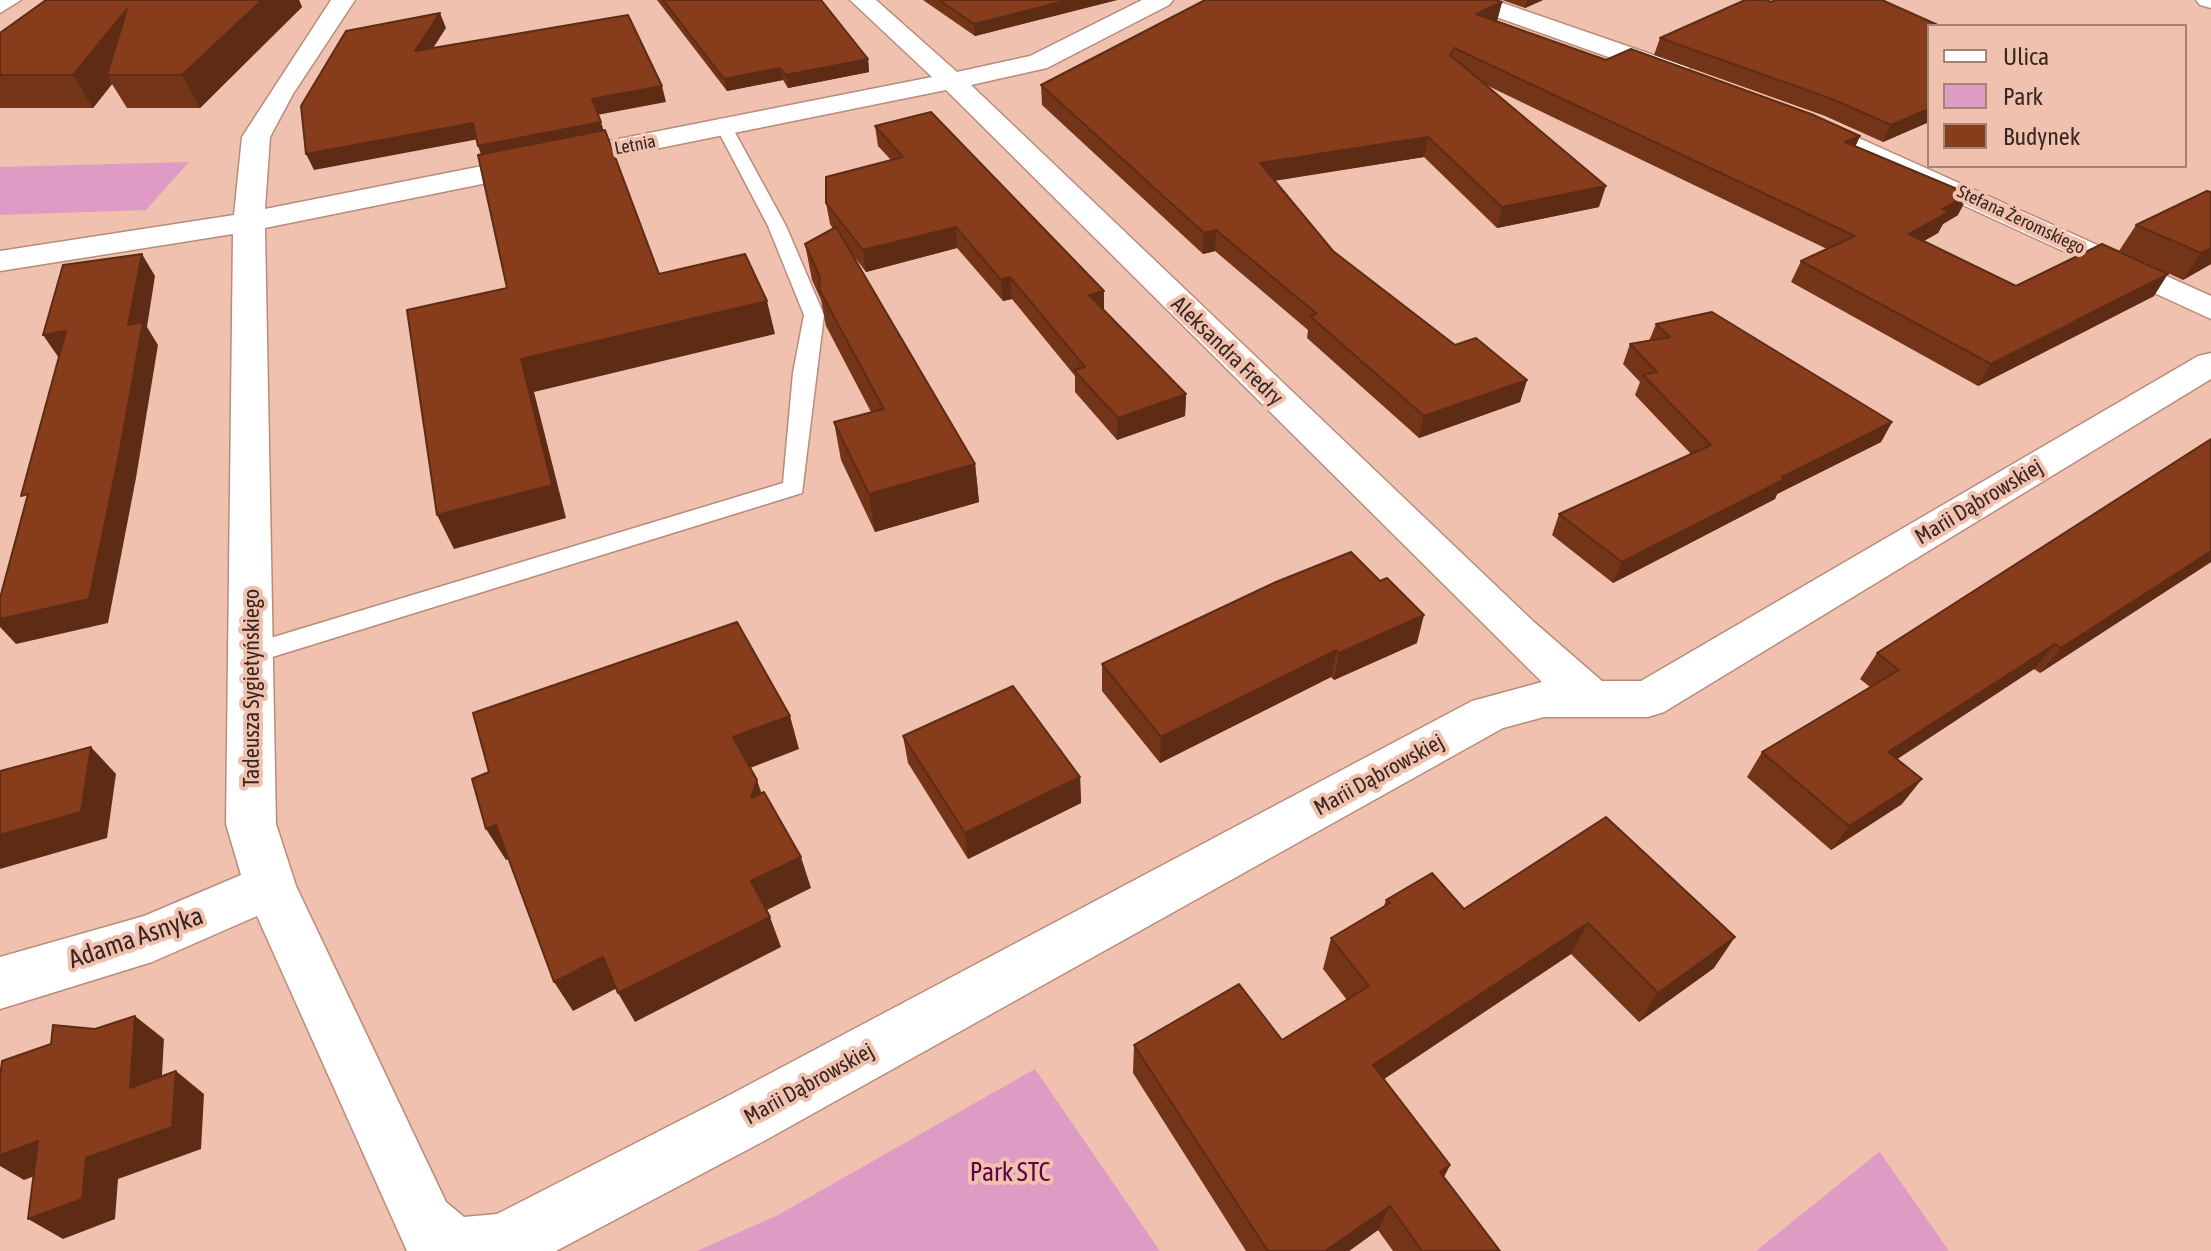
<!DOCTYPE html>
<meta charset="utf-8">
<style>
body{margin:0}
#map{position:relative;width:2211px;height:1251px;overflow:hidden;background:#f1c1af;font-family:"Asap Condensed",sans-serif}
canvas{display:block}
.legend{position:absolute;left:1927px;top:24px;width:260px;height:144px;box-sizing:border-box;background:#f1c1af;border:2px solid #a78375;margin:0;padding:10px 14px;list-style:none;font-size:24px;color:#38261f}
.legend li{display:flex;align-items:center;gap:16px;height:40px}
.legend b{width:40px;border:2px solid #a78375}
</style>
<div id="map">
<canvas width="2211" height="1251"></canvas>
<ul class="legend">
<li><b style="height:10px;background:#fff"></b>Ulica</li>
<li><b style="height:22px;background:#de9bc4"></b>Park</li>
<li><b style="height:22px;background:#873d1c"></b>Budynek</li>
</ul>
</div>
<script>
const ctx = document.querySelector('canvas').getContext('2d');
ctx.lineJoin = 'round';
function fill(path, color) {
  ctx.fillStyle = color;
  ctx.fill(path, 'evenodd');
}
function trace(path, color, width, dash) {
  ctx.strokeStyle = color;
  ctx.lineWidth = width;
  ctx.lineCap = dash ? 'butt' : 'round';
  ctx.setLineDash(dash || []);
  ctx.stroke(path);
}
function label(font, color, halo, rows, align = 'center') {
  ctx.font = font + ' "Asap Condensed",sans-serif';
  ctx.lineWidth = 8;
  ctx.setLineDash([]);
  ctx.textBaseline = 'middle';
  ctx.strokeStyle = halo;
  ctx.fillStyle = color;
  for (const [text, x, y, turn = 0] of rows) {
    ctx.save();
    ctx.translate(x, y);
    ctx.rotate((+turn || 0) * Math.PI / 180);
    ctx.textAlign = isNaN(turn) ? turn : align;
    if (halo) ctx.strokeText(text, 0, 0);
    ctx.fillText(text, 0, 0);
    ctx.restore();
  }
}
fill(new Path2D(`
 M 189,162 L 146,210 L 0,215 L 0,167 Z
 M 1035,1069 L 1160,1251 L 697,1251 L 778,1215 Z
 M 1879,1151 L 1949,1251 L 1756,1251 L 1879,1152 Z`), '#de9bc4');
const service = new Path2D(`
 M 724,122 L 732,127 L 786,226 L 824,315 L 802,493 L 253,663 L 244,660 L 240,653 L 244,646 L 783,483 L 793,373 L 804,315 L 768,226 L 716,127 Z`);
const minor = new Path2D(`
 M 0,0 L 21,0 L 0,13 Z
 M 331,0 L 355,0 L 293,94 L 270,137 L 265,209 L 932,77 L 850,0 L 876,0 L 957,72 L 1030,56 L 1142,0 L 1173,0 L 1169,5 L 1047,68 L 971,85 L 1534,622 L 1602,681 L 1641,681 L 2198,356 L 2211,353 L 2211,379 L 1664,712 L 1648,717 L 1544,717 L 1503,728 L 764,1141 L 556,1251 L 407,1251 L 257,916 L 152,962 L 0,1009 L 0,957 L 144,916 L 241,875 L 226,824 L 233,234 L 0,271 L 0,251 L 234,215 L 242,137 ZM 946,90 L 1542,682 L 1472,701 L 722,1099 L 497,1214 L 464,1217 L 446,1202 L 296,886 L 276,824 L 265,228 Z
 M 1459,0 L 1494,0 L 1688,67 L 1692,73 L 1688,79 L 1670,79 L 1463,5 Z
 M 2196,0 L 2211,0 L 2211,8 L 2200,5 Z
 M 1803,113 L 2211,296 L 2211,319 L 1793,127 L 1789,121 L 1793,115 Z`);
trace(service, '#b88b7a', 3);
trace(minor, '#b88b7a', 3);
fill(service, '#fff');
fill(minor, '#fff');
fill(new Path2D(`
 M 46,0 L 299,0 L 302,7 L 200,108 L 127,108 L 112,84 L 93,108 L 0,108 L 0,33 Z
 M 657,0 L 821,0 L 868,59 L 869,72 L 788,88 L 783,80 L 727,91 Z
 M 923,0 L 1117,0 L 975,36 Z
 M 1502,0 L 1543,0 L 1525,8 Z
 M 1502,2 L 1497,21 L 1606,60 L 1860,136 L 1855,147 L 1958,215 L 1943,224 L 1938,233 L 1924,241 L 2016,286 L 2154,296 L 1978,386 L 1791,282 L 1801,261 L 1827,249 L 1486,85 L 1599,207 L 1497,228 L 1424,157 L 1274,181 L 1333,251 L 1455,345 L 1527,380 L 1520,402 L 1419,438 L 1307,338 L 1308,330 L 1215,251 L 1203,254 L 1042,105 L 1041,85 Z
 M 1771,2 L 1929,26 L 1929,122 L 1883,142 L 1825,116 L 1654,55 L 1660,38 Z
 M 875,126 L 1104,291 L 1104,311 L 1186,394 L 1185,416 L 1117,440 L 1075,392 L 1075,376 L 1012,299 L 1003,301 L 957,248 L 866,272 L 849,250 L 975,464 L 979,502 L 875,532 L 841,460 L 834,422 L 871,412 L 826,326 L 821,300 L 812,280 L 805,244 L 833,229 L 830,224 L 826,203 L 891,160 L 878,146 Z
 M 2211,192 L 2211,264 L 2183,280 L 2119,251 L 2136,225 Z
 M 1656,324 L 1892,422 L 1881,442 L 1777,494 L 1775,499 L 1613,583 L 1552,535 L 1559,514 L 1691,454 L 1635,395 L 1640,382 L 1623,364 L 1630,344 L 1649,341 Z
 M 2211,439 L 2211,562 L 2040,673 L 2034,669 L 1897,759 L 1902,804 L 1831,850 L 1747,777 L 1762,752 L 1870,687 L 1860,679 L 1877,653 Z
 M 1417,643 L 1334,680 L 1331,677 L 1160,763 L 1102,691 L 1102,664 Z
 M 903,736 L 1080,777 L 1081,803 L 968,859 L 908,763 Z
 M 1606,817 L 1714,968 L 1639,1022 L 1571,954 L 1384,1079 L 1450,1165 L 1444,1177 L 1500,1251 L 1393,1251 L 1378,1230 L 1349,1251 L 1246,1251 L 1133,1073 L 1134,1045 L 1282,1040 L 1347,1000 L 1323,969 L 1331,938 L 1384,906 L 1386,900 L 1464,909 Z`), '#743418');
fill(new Path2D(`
 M 262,0 L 299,0 L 302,7 L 200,108 L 182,75 Z
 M 1069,0 L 1117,0 L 975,36 L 974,24 Z
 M 1527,0 L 1543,0 L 1525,8 Z
 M 1502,2 L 1497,21 L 1476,14 Z
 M 127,9 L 107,75 L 112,84 L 93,108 L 73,75 Z
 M 440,13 L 446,28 L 421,67 L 415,51 Z
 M 868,59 L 869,72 L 788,88 L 786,75 Z
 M 780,68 L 783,80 L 727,91 L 724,79 Z
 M 662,86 L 666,102 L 597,115 L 592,99 Z
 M 1929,109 L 1929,122 L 1883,142 L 1891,125 Z
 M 601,122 L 606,138 L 484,163 L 478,146 Z
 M 473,123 L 479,139 L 314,170 L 306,154 Z
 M 1860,136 L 1851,156 L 1845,142 Z
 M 1428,137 L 1424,157 L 1258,183 L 1260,163 Z
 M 1606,186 L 1599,207 L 1497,228 L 1502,207 Z
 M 1969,194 L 1958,215 L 1943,224 L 1938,233 L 1898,255 L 1909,234 L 1942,209 Z
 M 956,227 L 957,248 L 866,272 L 863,250 Z
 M 1216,230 L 1215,251 L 1203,254 L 1204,233 Z
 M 2211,248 L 2211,264 L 2183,280 L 2201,253 Z
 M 142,254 L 155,276 L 147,327 L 158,345 L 136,478 L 108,623 L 16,644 L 0,627 L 0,619 L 128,325 Z
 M 2168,274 L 2154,296 L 1978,386 L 1991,364 Z
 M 1010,277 L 1012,299 L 1003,301 L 1001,280 Z
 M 1104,291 L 1104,312 L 1089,295 Z
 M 767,301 L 775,334 L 534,392 L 566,518 L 454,549 L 437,515 L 521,359 Z
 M 66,331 L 59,358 L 43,335 Z
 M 1527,380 L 1520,402 L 1419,438 L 1424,416 Z
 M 1186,394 L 1185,416 L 1117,440 L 1118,418 Z
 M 1892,422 L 1881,442 L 1777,494 L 1775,499 L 1613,583 L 1622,562 L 1782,477 Z
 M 975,464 L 979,502 L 875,532 L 869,494 Z
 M 2211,551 L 2211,562 L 2040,673 L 2061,648 Z
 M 1424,615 L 1417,643 L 1334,680 L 1339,653 Z
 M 2055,644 L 2034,669 L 1870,777 L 1888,752 Z
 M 1337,650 L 1331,677 L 1160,763 L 1161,737 Z
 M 790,716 L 799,749 L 745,770 L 733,737 Z
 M 91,747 L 116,774 L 107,838 L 0,869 L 0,835 Z
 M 1080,777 L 1081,803 L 968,859 L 965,833 Z
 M 1922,779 L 1902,804 L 1831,850 L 1849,826 Z
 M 757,780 L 768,812 L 751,798 Z
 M 496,825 L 515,857 L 506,860 L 486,829 Z
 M 801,857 L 811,888 L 763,912 L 751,881 Z
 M 770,917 L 781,947 L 635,1022 L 618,993 Z
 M 1588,923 L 1571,954 L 1363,1093 L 1373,1065 Z
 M 1735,937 L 1714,968 L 1639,1022 L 1658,993 Z
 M 603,957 L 621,986 L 573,1011 L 554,982 Z
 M 135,1016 L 164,1039 L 160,1110 L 130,1088 Z
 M 176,1071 L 204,1094 L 201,1149 L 118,1179 L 115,1219 L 63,1239 L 28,1219 L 86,1158 Z
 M 38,1141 L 72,1162 L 24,1180 L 0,1166 L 0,1155 Z
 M 1450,1165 L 1437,1190 L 1440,1172 Z
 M 1390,1206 L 1378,1230 L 1349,1251 L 1325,1251 Z`), '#5e2b14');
const building = new Path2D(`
 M 46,0 L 262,0 L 182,75 L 107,75 L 127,9 L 73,75 L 0,75 L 0,33 Z
 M 663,0 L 821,0 L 868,59 L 786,75 L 780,68 L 724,79 Z
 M 939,0 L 1069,0 L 974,24 Z
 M 1205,0 L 1495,0 L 1502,2 L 1476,14 L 1606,60 L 1631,49 L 1811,114 L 1860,136 L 1845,142 L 1969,194 L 1942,209 L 1949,212 L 1909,234 L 2016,286 L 2102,244 L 2168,274 L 1991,364 L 1801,261 L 1855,236 L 1454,48 L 1450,55 L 1606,186 L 1502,207 L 1428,137 L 1260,163 L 1333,251 L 1455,345 L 1476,338 L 1527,380 L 1424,416 L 1310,316 L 1317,314 L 1216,230 L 1204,233 L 1041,85 Z
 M 1745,0 L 1767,0 L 1771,2 L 1775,0 L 1882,0 L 1940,26 L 1929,26 L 1929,109 L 1891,125 L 1832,99 L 1660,38 Z
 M 440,13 L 415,51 L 628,15 L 662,86 L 592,99 L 601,122 L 478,146 L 473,123 L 306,154 L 301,106 L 346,31 Z
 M 931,112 L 1104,291 L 1089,295 L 1186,394 L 1118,418 L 1074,370 L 1085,367 L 1010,277 L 1001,280 L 956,227 L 863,250 L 826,203 L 826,177 L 903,157 L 875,126 Z
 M 605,130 L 659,274 L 745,254 L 767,301 L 521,359 L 552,485 L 437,515 L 407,310 L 507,288 L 478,155 Z
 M 2207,191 L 2211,192 L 2211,248 L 2201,253 L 2136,225 Z
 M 836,227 L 975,464 L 869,494 L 834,422 L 884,409 L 819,289 L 820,277 L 805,244 Z
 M 142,254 L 128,325 L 143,322 L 119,455 L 89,599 L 0,619 L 0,598 L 28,494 L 21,496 L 66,331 L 43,335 L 63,265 Z
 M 1712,312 L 1892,422 L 1782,477 L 1785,479 L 1622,562 L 1559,514 L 1711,445 L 1643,375 L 1657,372 L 1630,344 L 1670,337 L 1656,324 Z
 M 2211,439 L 2211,551 L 2061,648 L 2055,644 L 1888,752 L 1922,779 L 1849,826 L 1762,752 L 1899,670 L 1877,653 Z
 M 1351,552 L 1380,581 L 1387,578 L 1424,615 L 1339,653 L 1337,650 L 1161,737 L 1102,664 L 1276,582 Z
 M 737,622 L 790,716 L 733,737 L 757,780 L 751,798 L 764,792 L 801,857 L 751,881 L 770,917 L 618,993 L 603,957 L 554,982 L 496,825 L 486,829 L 472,779 L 489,772 L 473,713 Z
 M 1013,686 L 1080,777 L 965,833 L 903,736 Z
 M 91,747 L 81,812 L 0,835 L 0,771 Z
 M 1606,817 L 1735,937 L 1658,993 L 1588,923 L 1373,1065 L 1450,1165 L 1440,1172 L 1500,1251 L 1422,1251 L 1390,1206 L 1325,1251 L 1268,1251 L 1134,1045 L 1239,984 L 1282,1040 L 1369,986 L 1331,938 L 1390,903 L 1386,900 L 1432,873 L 1464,909 Z
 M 135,1016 L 130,1088 L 176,1071 L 172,1127 L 86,1158 L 82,1199 L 28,1219 L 38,1141 L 0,1155 L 0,1078 L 2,1061 L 51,1044 L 53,1025 L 95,1029 Z`);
fill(building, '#873d1c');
trace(building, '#5e2b14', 2);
label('18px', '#38261f', '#f1c1af', [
 ["Letnia",635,145,-11],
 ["Stefana Żeromskiego",2021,220,25]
]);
label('22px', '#38261f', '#f1c1af', [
 ["Aleksandra Fredry",1227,351,44],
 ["Marii Dąbrowskiej",1979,502,-31],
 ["Tadeusza Sygietyńskiego",252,688,-90],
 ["Marii Dąbrowskiej",1379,775,-29],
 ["Marii Dąbrowskiej",809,1084,-29]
]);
label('26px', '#38261f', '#f1c1af', [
 ["Adama Asnyka",136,938,-19]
]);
label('26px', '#5d0346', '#f1c1af', [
 ["Park STC",1010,1173]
]);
</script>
